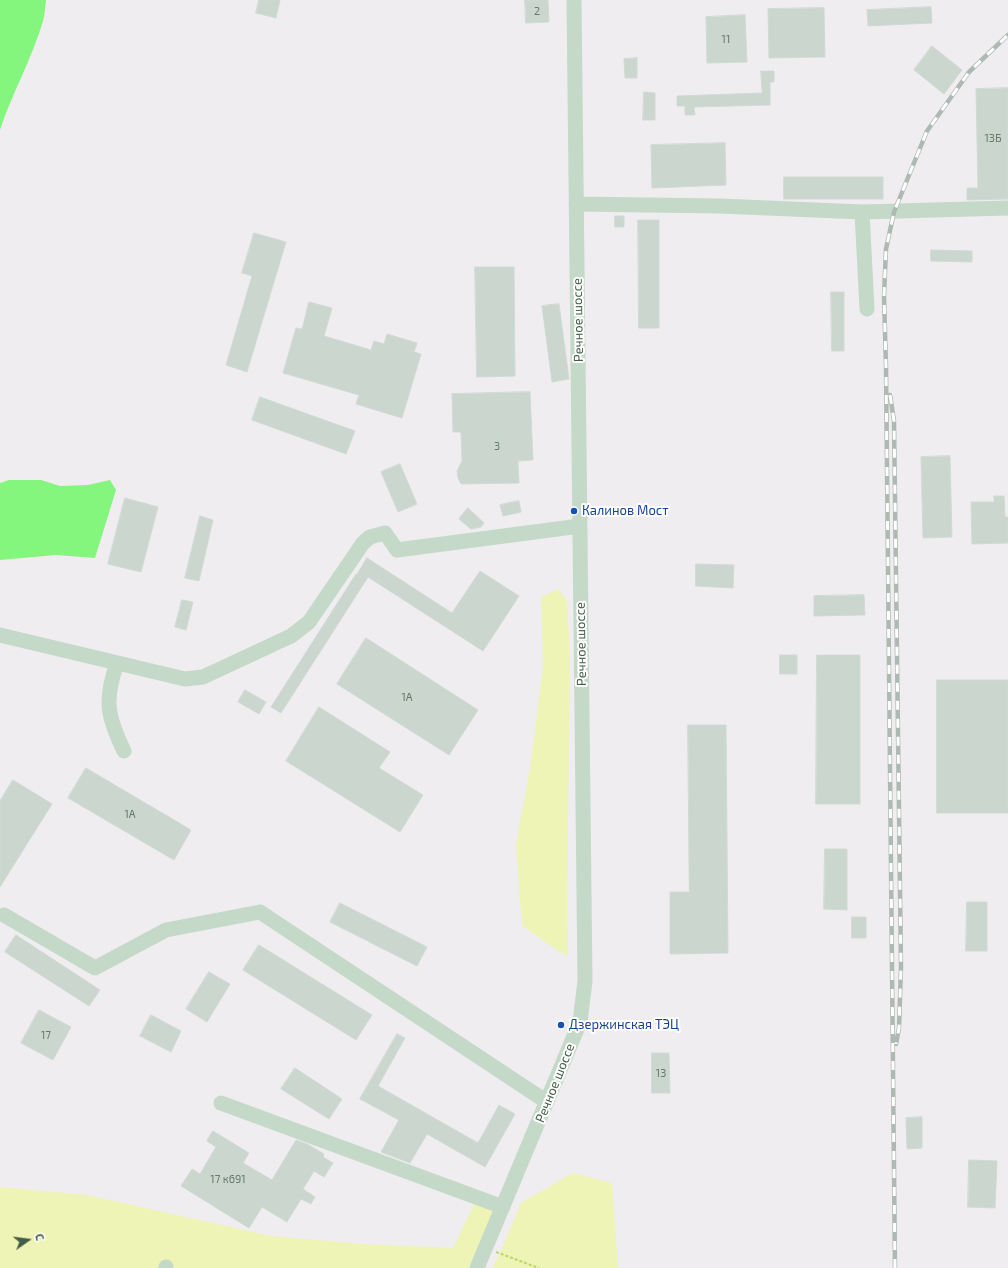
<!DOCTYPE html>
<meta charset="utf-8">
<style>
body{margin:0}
#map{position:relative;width:1008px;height:1268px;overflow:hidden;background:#efedf0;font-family:"Exo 2",sans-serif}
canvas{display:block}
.north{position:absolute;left:8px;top:1220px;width:40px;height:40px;-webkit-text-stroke:3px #fff;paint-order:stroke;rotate:76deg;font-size:11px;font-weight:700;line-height:16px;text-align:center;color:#435d48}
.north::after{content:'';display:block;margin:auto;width:14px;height:18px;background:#435d48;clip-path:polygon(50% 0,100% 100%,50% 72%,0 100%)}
</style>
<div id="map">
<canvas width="1008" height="1268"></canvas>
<div class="north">С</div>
</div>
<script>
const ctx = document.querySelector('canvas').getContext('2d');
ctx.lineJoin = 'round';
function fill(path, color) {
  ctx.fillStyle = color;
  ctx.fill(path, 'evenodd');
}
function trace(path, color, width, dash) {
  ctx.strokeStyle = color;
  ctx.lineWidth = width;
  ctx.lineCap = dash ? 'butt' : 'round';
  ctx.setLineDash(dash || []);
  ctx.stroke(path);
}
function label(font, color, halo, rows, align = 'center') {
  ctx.font = font + ' "Exo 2",sans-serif';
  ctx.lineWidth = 4;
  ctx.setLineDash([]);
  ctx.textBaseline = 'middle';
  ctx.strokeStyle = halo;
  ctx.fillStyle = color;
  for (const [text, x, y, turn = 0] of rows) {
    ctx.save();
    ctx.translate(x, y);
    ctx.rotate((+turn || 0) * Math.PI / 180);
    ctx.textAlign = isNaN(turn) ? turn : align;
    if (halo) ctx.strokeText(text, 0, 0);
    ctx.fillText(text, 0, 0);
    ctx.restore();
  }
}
fill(new Path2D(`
 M 558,589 L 567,601 L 570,659 L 567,911 L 568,957 L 548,944 L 522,925 L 516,845 L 531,762 L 543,665 L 541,597 Z
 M 573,1173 L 612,1183 L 618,1268 L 492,1268 L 500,1253 L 521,1203 Z
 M 0,1187 L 87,1195 L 271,1236 L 362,1244 L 453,1248 L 478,1196 L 503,1207 L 468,1268 L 0,1268 Z`), '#edf4b5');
fill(new Path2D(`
 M 0,0 L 46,0 C 45,7 45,15 43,21 C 32,59 12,93 0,130 Z
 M 9,480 L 41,480 L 60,486 L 88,485 L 110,480 L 116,490 L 95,558 L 56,555 L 0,560 L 0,483 Z`), '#84f67d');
const building = new Path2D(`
 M 259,0 L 280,0 L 276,18 L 256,13 Z
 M 525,0 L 548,0 L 549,22 L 526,23 Z
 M 931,7 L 932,23 L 868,26 L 867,10 Z
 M 824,8 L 825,57 L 769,58 L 768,9 Z
 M 745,15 L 747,62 L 707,63 L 706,17 Z
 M 932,46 L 962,70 L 944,94 L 914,70 Z
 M 637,58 L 637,78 L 625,78 L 624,59 Z
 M 761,71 L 774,71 L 774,82 L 770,82 L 770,105 L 694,107 L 695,115 L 685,115 L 685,106 L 677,106 L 677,96 L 762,93 Z
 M 1008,88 L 1008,199 L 967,200 L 967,188 L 978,188 L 976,89 Z
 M 644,92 L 655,93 L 655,120 L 643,120 Z
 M 725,143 L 726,185 L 652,188 L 651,145 Z
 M 784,177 L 883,177 L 883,199 L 784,199 Z
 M 615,216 L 624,216 L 624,227 L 615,227 Z
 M 638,220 L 659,220 L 659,328 L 639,328 Z
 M 254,233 L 286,242 L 247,372 L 226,365 L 252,276 L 242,273 Z
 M 931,250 L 972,251 L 972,262 L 931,261 Z
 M 475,267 L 514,267 L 515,376 L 477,377 Z
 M 831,292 L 844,292 L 844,351 L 832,351 Z
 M 309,302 L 332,308 L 324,336 L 371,350 L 374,341 L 384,344 L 387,334 L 417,343 L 414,352 L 421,354 L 402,418 L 356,404 L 359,395 L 283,373 L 296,328 L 302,329 Z
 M 559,304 L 569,379 L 552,382 L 542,306 Z
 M 530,392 L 533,460 L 518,461 L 519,483 L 461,484 L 458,478 L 457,471 L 462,461 L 461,432 L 453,432 L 452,394 Z
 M 260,397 L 355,431 L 346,454 L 252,420 Z
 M 950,456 L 952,537 L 923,538 L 921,457 Z
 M 400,464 L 417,504 L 398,512 L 381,472 Z
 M 994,496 L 1004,496 L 1005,517 L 1008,517 L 1008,543 L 972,544 L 971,502 L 994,502 Z
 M 125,498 L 158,507 L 141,572 L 108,564 Z
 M 519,501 L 521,512 L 503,516 L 500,505 Z
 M 468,508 L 484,523 L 481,527 L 471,529 L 459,519 Z
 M 200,516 L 213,520 L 199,581 L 185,578 Z
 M 367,558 L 452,613 L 480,571 L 519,596 L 483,651 L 368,577 L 281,713 L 271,707 L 356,574 L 357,574 Z
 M 696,564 L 734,565 L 733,588 L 696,586 Z
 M 864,595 L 865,615 L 814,616 L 814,596 Z
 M 182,600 L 193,602 L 186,630 L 175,627 Z
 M 366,638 L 478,710 L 449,755 L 337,684 Z
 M 780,655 L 797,655 L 797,674 L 780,674 Z
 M 817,655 L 860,655 L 860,804 L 816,804 Z
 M 937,680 L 1008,680 L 1008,813 L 937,813 Z
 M 245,690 L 266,702 L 259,714 L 238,702 Z
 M 319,707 L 390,752 L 379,768 L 423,795 L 400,832 L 286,761 Z
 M 688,725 L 726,725 L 728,953 L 670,954 L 670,892 L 689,892 Z
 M 86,768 L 191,830 L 174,860 L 68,798 Z
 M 13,780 L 52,804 L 0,887 L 0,801 Z
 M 825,849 L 847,849 L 847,910 L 824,909 Z
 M 967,902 L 987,902 L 987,951 L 966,951 Z
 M 340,903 L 427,947 L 417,966 L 330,922 Z
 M 852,917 L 866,917 L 866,938 L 852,938 Z
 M 16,935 L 100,990 L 89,1006 L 5,952 Z
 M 259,945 L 372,1015 L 356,1040 L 243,970 Z
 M 209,972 L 230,984 L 207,1022 L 186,1009 Z
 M 39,1010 L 71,1027 L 53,1060 L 21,1043 Z
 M 151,1015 L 181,1031 L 171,1052 L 140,1036 Z
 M 397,1034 L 405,1038 L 378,1086 L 478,1143 L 499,1105 L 515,1114 L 485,1167 L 427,1134 L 410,1163 L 381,1152 L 399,1120 L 360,1099 Z
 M 652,1053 L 669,1053 L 670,1093 L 652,1093 Z
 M 295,1068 L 342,1099 L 329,1119 L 281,1089 Z
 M 922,1117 L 922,1148 L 907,1149 L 906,1118 Z
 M 213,1131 L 249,1153 L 243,1163 L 272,1180 L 296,1140 L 307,1144 L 324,1154 L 323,1157 L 333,1163 L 324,1177 L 314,1171 L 303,1189 L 315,1197 L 311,1204 L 301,1199 L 287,1222 L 262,1207 L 249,1228 L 181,1186 L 192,1169 L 200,1174 L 216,1147 L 207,1141 Z
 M 969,1160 L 997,1161 L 995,1208 L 968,1207 Z`);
fill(building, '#cbd6cf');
trace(building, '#d0dad4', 1);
trace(new Path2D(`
 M 496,1252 L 539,1268`), '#bcd669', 2, [3, 2]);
trace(new Path2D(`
 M 576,204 L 720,206 L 862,212 L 1008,208
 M 862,212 L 867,309
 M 0,635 L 185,679 L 203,677 L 291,636 L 309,622 L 363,543 L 370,537 L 385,533 L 397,550 L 580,526
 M 117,663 C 104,700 107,716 124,751
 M 4,915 L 95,968 L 166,930 L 260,912 L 547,1102
 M 221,1103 L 503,1207
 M 166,1268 L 166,1267
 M 477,1268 L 580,1022 L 585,981 L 574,0`), '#c4d9c8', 15);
const rail = new Path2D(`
 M 890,395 L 894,421 L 901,967 L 899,1028 L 896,1044
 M 895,1268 L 886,367 L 884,296 L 886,249 L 894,212 L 927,131 L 969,72 L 1008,35`);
trace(rail, '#aeb9b2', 4.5);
trace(rail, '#fff', 3, [9]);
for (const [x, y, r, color] of [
 [574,511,4,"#1a4fb4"],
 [561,1025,4,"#1a4fb4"]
]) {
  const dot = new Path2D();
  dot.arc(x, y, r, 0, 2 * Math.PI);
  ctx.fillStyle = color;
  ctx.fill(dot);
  trace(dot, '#fff', 1.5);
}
label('11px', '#657b6a', null, [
 ["2",537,11],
 ["11",726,39],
 ["13Б",993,138],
 ["3",497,446],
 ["1А",407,697],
 ["1А",130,814],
 ["17",46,1035],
 ["13",661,1073],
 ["17 к691",228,1179]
]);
label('13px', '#435d48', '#fff', [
 ["Речное шоссе",578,320,-91],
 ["Речное шоссе",581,644,-91],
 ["Речное шоссе",555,1083,-68]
]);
label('13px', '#164399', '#fff', [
 ["Калинов Мост",582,511],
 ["Дзержинская ТЭЦ",569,1025]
], 'left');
</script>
